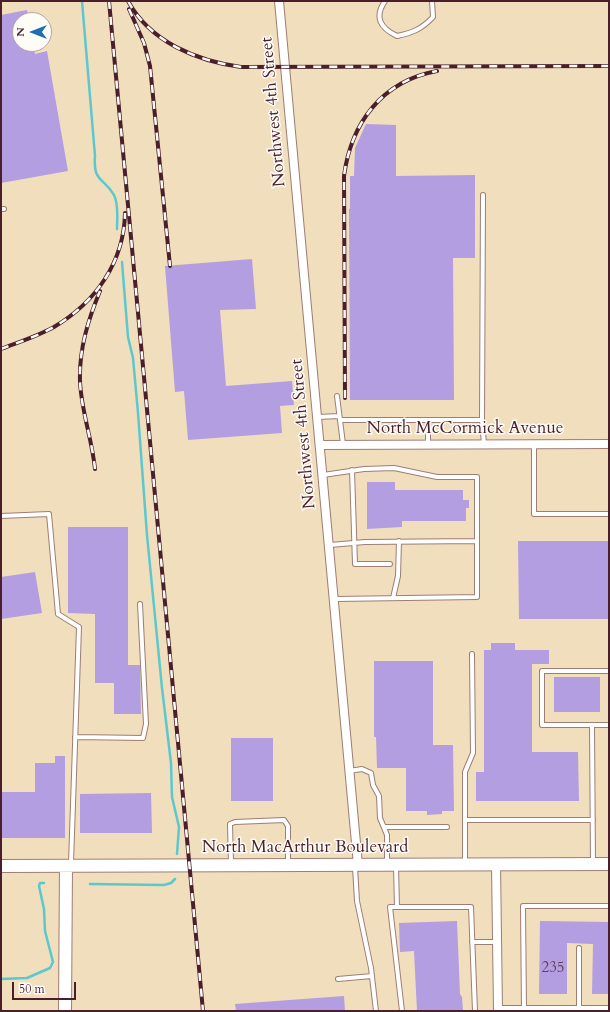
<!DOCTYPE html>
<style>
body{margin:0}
#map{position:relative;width:610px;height:1012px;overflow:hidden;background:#f0debd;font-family:Cardo,serif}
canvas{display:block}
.frame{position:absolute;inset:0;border:2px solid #4a1f2b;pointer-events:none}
.north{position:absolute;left:12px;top:12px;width:40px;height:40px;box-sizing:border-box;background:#fdfcf7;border:1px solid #b5a4a5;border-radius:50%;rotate:270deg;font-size:11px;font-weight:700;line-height:16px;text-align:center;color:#4a1f2b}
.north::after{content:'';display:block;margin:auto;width:14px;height:18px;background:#1f6fb2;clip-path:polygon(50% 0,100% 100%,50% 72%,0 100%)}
.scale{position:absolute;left:12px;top:982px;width:64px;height:18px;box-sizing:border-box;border:2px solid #4a1f2b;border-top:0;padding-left:5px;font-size:12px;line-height:14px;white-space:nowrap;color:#4a1f2b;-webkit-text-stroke:3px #fdfcf7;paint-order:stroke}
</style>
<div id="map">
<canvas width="610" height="1012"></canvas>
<div class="frame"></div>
<div class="north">N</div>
<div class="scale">50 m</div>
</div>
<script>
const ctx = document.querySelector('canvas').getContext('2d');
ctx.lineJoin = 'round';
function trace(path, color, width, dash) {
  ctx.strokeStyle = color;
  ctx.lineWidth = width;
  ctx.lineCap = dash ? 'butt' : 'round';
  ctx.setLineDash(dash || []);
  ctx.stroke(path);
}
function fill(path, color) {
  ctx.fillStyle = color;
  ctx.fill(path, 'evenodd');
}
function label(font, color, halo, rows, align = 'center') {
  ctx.font = font + ' Cardo,serif';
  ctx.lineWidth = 3;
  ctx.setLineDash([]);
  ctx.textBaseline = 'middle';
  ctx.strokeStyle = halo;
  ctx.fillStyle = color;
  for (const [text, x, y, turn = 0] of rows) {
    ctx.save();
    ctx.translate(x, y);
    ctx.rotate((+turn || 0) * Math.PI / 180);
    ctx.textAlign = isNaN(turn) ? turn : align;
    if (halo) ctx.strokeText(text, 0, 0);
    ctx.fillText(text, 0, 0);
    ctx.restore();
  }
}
trace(new Path2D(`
 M 82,1 L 95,156 C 93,183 104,177 114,195 C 119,205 117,219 117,229
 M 122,262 L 128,337 L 133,358 L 138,413 L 147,535 L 162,688 L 171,763 L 172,797 L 179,827 L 177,854
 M 90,884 L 164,885 L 171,883 L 175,879
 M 1,979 L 27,978 L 50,968 L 53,962 L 45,931 L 44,909 L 39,886 L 40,883 L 44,883`), '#5bc8ce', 2.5);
fill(new Path2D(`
 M 27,10 L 29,20 L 20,20 L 20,44 L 33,44 L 35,54 L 47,51 L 68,171 L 1,183 L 1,15 Z
 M 366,124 L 396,125 L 396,176 L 475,175 L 475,258 L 453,258 L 454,400 L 350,400 L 349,209 L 350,209 L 350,176 L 354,176 L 355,148 Z
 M 252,259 L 256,309 L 220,310 L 226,386 L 292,381 L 294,405 L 280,406 L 282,433 L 188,440 L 184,391 L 175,392 L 165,266 Z
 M 367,482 L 395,482 L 395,490 L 463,490 L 463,500 L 469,500 L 469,508 L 466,508 L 466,521 L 402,521 L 402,527 L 367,529 Z
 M 68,527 L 128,527 L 128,665 L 140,665 L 141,714 L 114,714 L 114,683 L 95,683 L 95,614 L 68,613 Z
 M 518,541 L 609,541 L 609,619 L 519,619 Z
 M 35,572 L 42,613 L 1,619 L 1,577 Z
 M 491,643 L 515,643 L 515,650 L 549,650 L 549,664 L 532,664 L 532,752 L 578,752 L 579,801 L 476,801 L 476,772 L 484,772 L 484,650 L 491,650 Z
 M 374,661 L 433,661 L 433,745 L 453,745 L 454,811 L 442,811 L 442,814 L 427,815 L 427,811 L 406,811 L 406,768 L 377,768 L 376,737 L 374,737 Z
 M 554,677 L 600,677 L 600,712 L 554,712 Z
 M 231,738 L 273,738 L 273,801 L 231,801 Z
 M 55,756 L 65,756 L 65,838 L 1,838 L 1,792 L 35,792 L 35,763 L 55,763 Z
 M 151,793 L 152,833 L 80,833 L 80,794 Z
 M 457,921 L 460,994 L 462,997 L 463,1011 L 417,1011 L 414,951 L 400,952 L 399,923 Z
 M 540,921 L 609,922 L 609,994 L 592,994 L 593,944 L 567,943 L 567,994 L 539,994 Z
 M 344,996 L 345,1011 L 236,1011 L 235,1004 Z`), '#b29ee1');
const lane = new Path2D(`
 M 385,1 C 374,17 380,28 397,36 C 412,33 422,29 433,17 L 432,1
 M 1,209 L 4,209
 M 337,396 L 343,444
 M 318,417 L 339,416
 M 340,420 L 482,420 L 484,444
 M 428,420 L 428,444
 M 482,420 L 483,195
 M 534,445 L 534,514 L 609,514
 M 352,470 L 355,564 L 390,564
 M 323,475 L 364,469 L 394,468 L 437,477 L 477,477 L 477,597 L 335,599
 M 1,516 L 49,514 L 58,614 L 79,627 L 71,863
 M 330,545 L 365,542 L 477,541
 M 393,598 L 398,576 L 399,541
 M 609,671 L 542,671 L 542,725 L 609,725
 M 592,725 L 593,864
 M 75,737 L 143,738 L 146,724 L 140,604
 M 349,771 L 362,769 L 371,773 L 373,785 L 379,796 L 380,818 L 387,835 L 387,864
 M 465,820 L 593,820
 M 384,827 L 447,827
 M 231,863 L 230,824 L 235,822 L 284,820 L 288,826 L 288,863
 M 465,864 L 465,772 L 473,753 L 472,654
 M 396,866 L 397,907
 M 355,867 L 357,901 L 371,968 L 376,1011
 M 472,942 L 497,942
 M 579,948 L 579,1008
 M 338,979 L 372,976
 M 498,1008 L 609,1008
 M 402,1011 L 390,907 L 471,907 L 475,1011
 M 524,1011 L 523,906 L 609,906`);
const street = new Path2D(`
 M 279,1 L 358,865
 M 320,445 L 609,444
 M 496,864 L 498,1011`);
const secondary = new Path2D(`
 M 1,866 L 609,864
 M 65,1011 L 66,866`);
trace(lane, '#9d7e74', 6);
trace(street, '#9d7e74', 10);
trace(secondary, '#9d7e74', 14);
trace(lane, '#fff', 4);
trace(street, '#fff', 8);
trace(secondary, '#fff', 12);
const rail = new Path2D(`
 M 109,1 L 203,1011
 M 128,1 C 150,42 197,61 241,67 L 609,66
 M 129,9 L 144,43 L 150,66 L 170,266
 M 1,349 C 19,342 38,336 54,327 C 96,302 124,262 125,213
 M 345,398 L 344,176 C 351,123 382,81 437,71
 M 95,469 C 92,439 81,410 80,381 C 79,349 88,320 100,291`);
trace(rail, '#4a1f2b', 4);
trace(rail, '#fdfcf7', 2.5, [8]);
label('15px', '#643f58', null, [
 ["235",553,969]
]);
label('17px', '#4a1f2b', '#fdfcf7', [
 ["Northwest 4th Street",274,112,-95],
 ["North McCormick Avenue",465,429],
 ["Northwest 4th Street",304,434,-95],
 ["North MacArthur Boulevard",305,848]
]);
</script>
